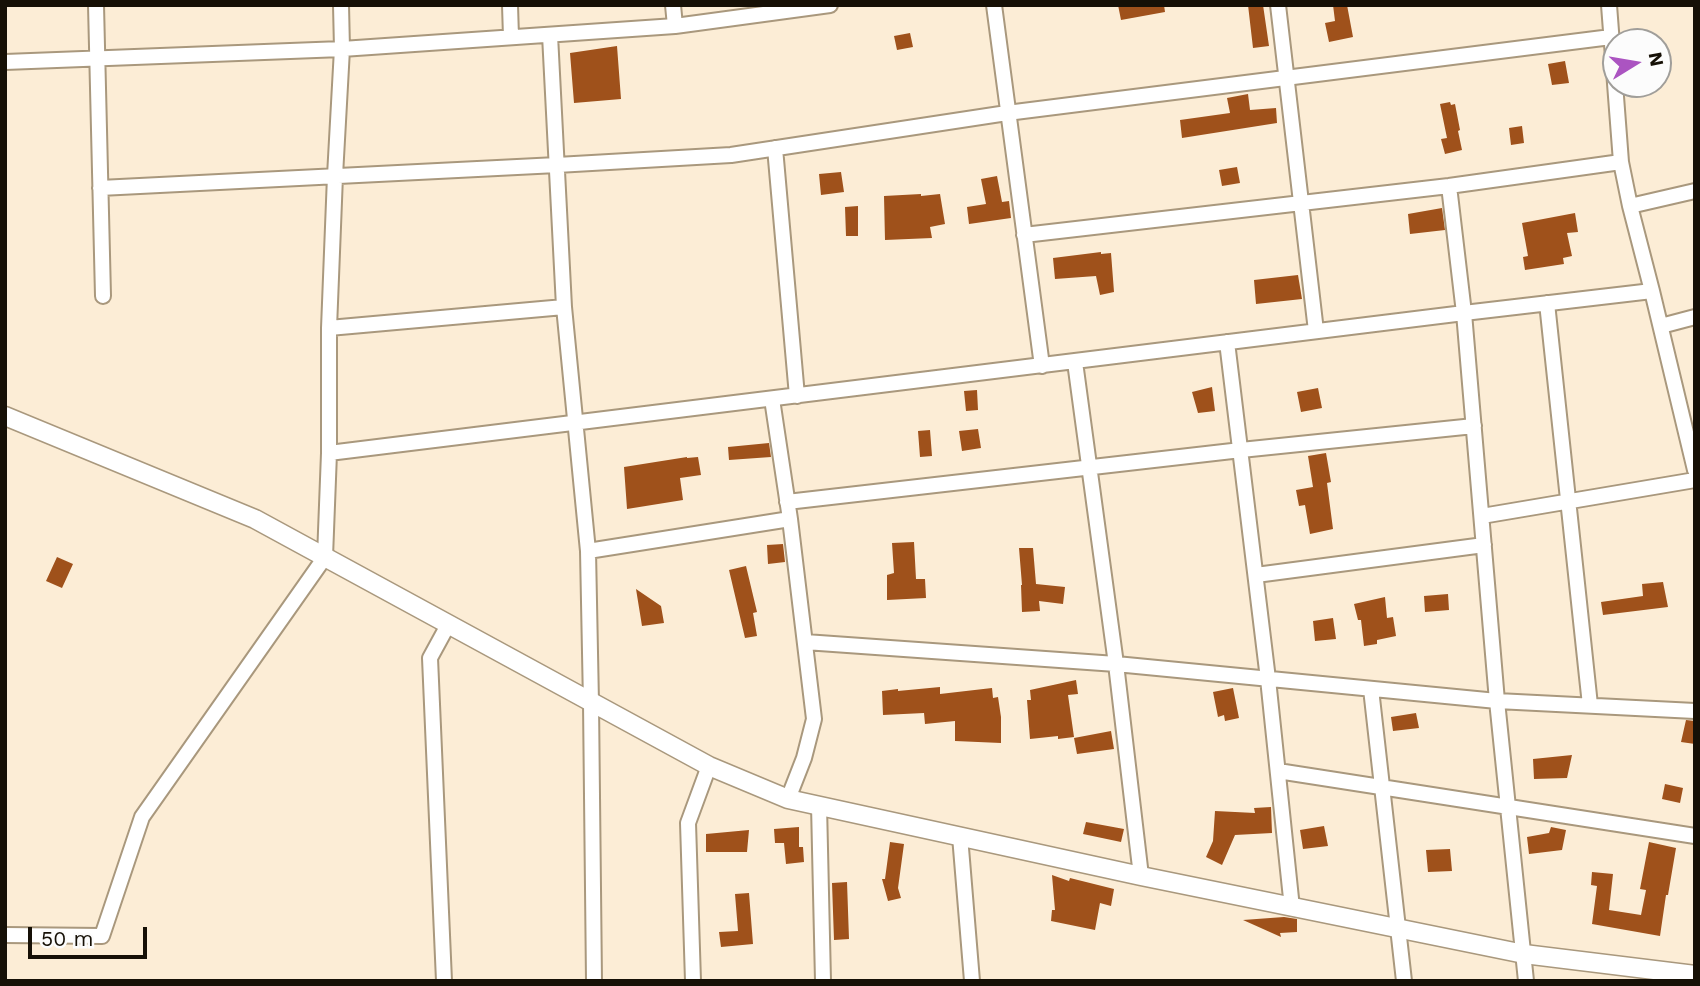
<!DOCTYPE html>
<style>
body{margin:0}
#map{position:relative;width:1700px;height:986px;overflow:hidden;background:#fcedd6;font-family:"Work Sans",sans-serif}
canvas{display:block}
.frame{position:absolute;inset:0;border:7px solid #161006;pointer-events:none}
.north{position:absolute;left:1602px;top:28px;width:70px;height:70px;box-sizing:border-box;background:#fcfcfc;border:2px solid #a09e9a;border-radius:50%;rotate:79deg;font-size:19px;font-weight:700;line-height:28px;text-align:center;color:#161006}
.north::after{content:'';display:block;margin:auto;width:24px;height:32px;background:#ab54c1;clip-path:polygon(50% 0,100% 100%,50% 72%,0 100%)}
.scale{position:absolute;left:28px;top:927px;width:119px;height:32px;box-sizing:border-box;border:4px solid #161006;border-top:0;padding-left:9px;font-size:21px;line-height:24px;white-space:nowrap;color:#161006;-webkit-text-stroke:5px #fcfcfc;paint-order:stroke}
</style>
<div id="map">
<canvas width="1700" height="986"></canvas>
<div class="frame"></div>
<div class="north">N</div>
<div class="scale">50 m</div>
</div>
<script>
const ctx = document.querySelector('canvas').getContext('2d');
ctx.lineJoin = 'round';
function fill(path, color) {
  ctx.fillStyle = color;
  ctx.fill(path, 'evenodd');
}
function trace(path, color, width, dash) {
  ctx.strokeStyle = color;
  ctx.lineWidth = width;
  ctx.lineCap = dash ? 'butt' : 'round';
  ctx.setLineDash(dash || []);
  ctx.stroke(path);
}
fill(new Path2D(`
 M 1118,5 L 1164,5 L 1165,12 L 1121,20 Z
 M 1248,5 L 1263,5 L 1269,46 L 1253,48 Z
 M 1333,5 L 1347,5 L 1353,37 L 1329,42 L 1325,23 L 1335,21 Z
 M 910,33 L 913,47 L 897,50 L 894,36 Z
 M 617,46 L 621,99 L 574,103 L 570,53 Z
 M 1565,61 L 1569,83 L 1552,85 L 1548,64 Z
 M 1248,94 L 1250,110 L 1276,108 L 1277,123 L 1182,138 L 1180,120 L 1230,113 L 1227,98 Z
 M 1450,102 L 1451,105 L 1455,104 L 1460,130 L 1458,131 L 1462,150 L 1445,154 L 1441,139 L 1447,138 L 1440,104 Z
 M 1522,126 L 1524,143 L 1511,145 L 1509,128 Z
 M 1237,167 L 1240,183 L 1222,186 L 1219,170 Z
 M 841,172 L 844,192 L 821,195 L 819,174 Z
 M 997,176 L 1002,202 L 1009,201 L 1011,218 L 969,224 L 967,207 L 986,204 L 981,179 Z
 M 921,194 L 921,196 L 940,194 L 945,224 L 930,227 L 932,238 L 885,240 L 884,196 Z
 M 858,206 L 858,236 L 846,236 L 845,207 Z
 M 1442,208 L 1445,230 L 1410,234 L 1408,214 Z
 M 1575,213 L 1578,232 L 1567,233 L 1572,256 L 1563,258 L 1564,264 L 1525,270 L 1523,257 L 1528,256 L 1522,223 Z
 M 1101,252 L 1101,254 L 1111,253 L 1114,292 L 1100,295 L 1096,276 L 1055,279 L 1053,258 Z
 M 1298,275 L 1302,299 L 1256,304 L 1254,280 Z
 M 1212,387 L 1215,411 L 1198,413 L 1192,392 Z
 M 1318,388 L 1322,408 L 1301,412 L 1297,392 Z
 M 977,390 L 978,410 L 966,411 L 964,391 Z
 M 978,429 L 981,448 L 962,451 L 959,431 Z
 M 930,430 L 932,456 L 920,457 L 918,431 Z
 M 769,443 L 771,457 L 729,460 L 728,447 Z
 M 1326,453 L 1331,482 L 1327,483 L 1333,529 L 1310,534 L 1305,505 L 1299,506 L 1296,490 L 1313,487 L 1308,456 Z
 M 687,457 L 687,458 L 698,457 L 701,475 L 680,478 L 683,500 L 627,509 L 624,467 Z
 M 914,542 L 916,579 L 925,579 L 926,598 L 887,600 L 887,575 L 894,573 L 892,543 Z
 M 783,544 L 785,562 L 768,564 L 767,545 Z
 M 1019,548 L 1033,548 L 1036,584 L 1065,587 L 1063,604 L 1039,601 L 1040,611 L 1022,612 L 1021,585 L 1022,585 Z
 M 57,557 L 73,564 L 62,588 L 46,581 Z
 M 746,566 L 757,612 L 753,613 L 757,636 L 745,638 L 729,570 Z
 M 1663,582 L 1668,607 L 1603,615 L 1601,602 L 1643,596 L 1642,584 Z
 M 636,589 L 661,606 L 664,623 L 642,626 Z
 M 1448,594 L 1449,610 L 1425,612 L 1424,596 Z
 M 1385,597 L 1387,618 L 1393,617 L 1396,636 L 1377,640 L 1377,644 L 1364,646 L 1361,620 L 1358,620 L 1354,604 Z
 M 1333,618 L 1336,639 L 1315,641 L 1313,621 Z
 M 1076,680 L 1078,694 L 1068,695 L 1074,737 L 1058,739 L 1058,736 L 1030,739 L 1027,700 L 1031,700 L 1030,690 Z
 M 940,687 L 940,694 L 992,688 L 993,698 L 998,697 L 1001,717 L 1001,743 L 955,741 L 955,721 L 925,724 L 924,713 L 883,715 L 882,691 L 898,689 L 898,691 Z
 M 1233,688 L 1239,718 L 1225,721 L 1224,715 L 1218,717 L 1213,692 Z
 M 1416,713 L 1419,728 L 1393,731 L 1391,717 Z
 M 1686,720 L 1695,721 L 1695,744 L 1681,742 Z
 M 1111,731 L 1114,749 L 1077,754 L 1074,738 Z
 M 1572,755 L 1567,778 L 1534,779 L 1533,759 Z
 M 1665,784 L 1683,788 L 1680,803 L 1662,799 Z
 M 1271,807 L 1272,833 L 1235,835 L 1222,865 L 1206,857 L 1213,841 L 1215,811 L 1255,813 L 1254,808 Z
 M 1086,822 L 1124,829 L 1121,842 L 1083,834 Z
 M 1324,826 L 1328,846 L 1303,849 L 1300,830 Z
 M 799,827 L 799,847 L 803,847 L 804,862 L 786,864 L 784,843 L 775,843 L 774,829 Z
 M 1551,827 L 1566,830 L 1562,850 L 1529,854 L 1527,837 L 1549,833 Z
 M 749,830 L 747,852 L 706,852 L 706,834 Z
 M 890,842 L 904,844 L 898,888 L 901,898 L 888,901 L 882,879 L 885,879 Z
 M 1649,842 L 1676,848 L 1668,895 L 1666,895 L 1660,936 L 1592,924 L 1597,886 L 1591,885 L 1592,872 L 1613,874 L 1609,910 L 1641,915 L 1646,890 L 1640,889 Z
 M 1450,849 L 1452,871 L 1428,872 L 1426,850 Z
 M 1052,875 L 1069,881 L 1070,878 L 1114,889 L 1111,906 L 1100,903 L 1095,930 L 1051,921 L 1052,910 L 1055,910 Z
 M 847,882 L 849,939 L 834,940 L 832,883 Z
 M 749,893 L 753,944 L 721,947 L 719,932 L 738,931 L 735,894 Z
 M 1284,917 L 1297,919 L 1297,932 L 1280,933 L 1281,937 L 1243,920 Z`), '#9f511b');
const minor = new Path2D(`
 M 96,5 L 103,296
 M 510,5 L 511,37
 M 673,5 L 675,26
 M 994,5 L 1042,366
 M 1278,5 L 1316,331
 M 1609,5 L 1621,162 L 1630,206 L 1652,291 L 1695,470
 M 550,35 L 564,307 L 588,551 L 591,703 L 594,981
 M 5,62 L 342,49 L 675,26 L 830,5
 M 775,148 L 797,396
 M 1449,186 L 1464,313 L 1497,701 L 1526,981
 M 100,188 L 557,165 L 731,155 L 1007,113 L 1611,37
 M 1630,206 L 1695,191
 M 1024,235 L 1449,186 L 1621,162
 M 1547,303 L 1590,705
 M 1661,326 L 1695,317
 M 329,328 L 564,307
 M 1227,342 L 1268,679 L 1292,908
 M 1075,362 L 1116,664 L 1141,876
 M 772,399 L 790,519 L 814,719 L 804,758 L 788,799
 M 329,453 L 1464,313 L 1652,291
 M 787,502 L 1241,450 L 1474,426
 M 1482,516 L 1695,480
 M 588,551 L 790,519
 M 1256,575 L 1484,545
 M 805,642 L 1116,664 L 1497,701 L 1695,711
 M 1371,689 L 1404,981
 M 1278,771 L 1695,836
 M 819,805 L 823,981
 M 960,836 L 972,981
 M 5,935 L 102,936 L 142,817 L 325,557 L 329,453 L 329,328 L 335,176 L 342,49 L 341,5
 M 444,981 L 430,658 L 448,625
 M 693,981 L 688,823 L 709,766`);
const tertiary = new Path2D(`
 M 5,416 L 255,519 L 709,766 L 788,799 L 1141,876 L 1524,954 L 1695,975`);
trace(minor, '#a9987d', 18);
trace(tertiary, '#a9987d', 21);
trace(minor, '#fff', 14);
trace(tertiary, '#fff', 18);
</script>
